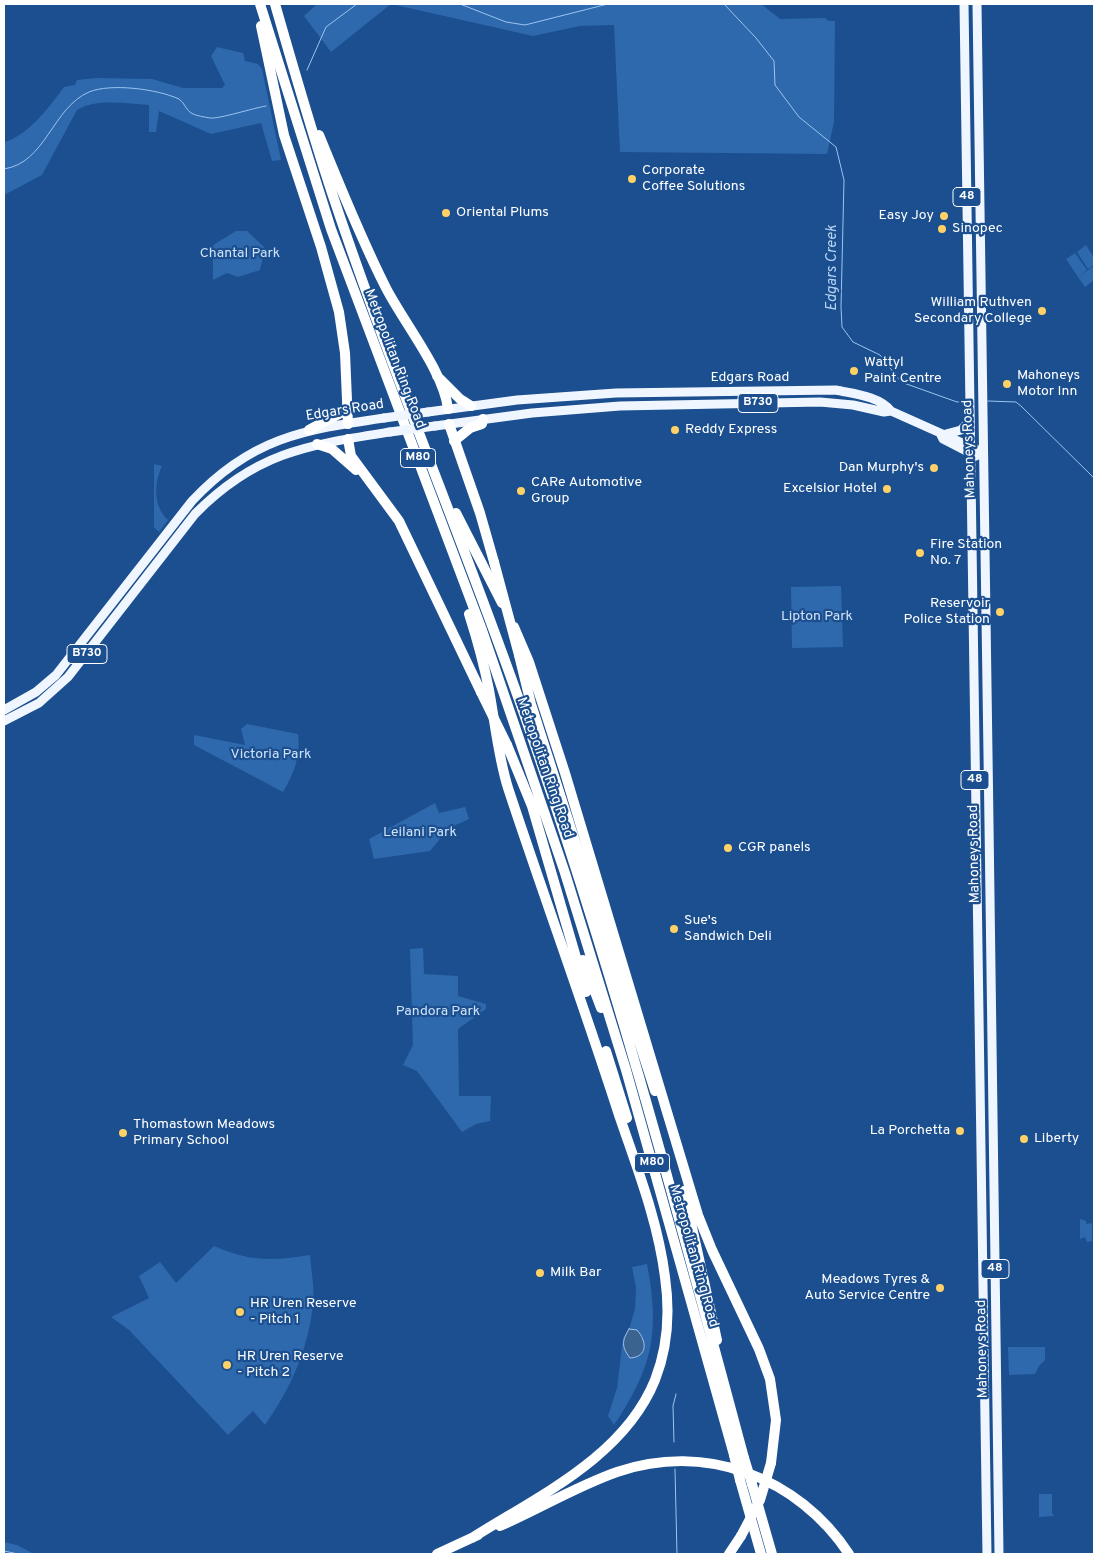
<!DOCTYPE html>
<style>
body{margin:0}
#map{position:relative;width:1098px;height:1558px;overflow:hidden;background:#1b4f8f;font-family:Overpass,sans-serif}
canvas{display:block}
.frame{position:absolute;inset:0;border:5px solid #fff;pointer-events:none}
</style>
<div id="map">
<canvas width="1098" height="1558"></canvas>
<div class="frame"></div>
</div>
<script>
const ctx = document.querySelector('canvas').getContext('2d');
ctx.lineJoin = 'round';
function fill(path, color) {
  ctx.fillStyle = color;
  ctx.fill(path, 'evenodd');
}
function trace(path, color, width, dash) {
  ctx.strokeStyle = color;
  ctx.lineWidth = width;
  ctx.lineCap = dash ? 'butt' : 'round';
  ctx.setLineDash(dash || []);
  ctx.stroke(path);
}
function label(font, color, halo, rows, align = 'center') {
  ctx.font = font + ' Overpass,sans-serif';
  ctx.lineWidth = 4.5;
  ctx.setLineDash([]);
  ctx.textBaseline = 'middle';
  ctx.strokeStyle = halo;
  ctx.fillStyle = color;
  for (const [text, x, y, turn = 0] of rows) {
    ctx.save();
    ctx.translate(x, y);
    ctx.rotate((+turn || 0) * Math.PI / 180);
    ctx.textAlign = isNaN(turn) ? turn : align;
    if (halo) ctx.strokeText(text, 0, 0);
    ctx.fillText(text, 0, 0);
    ctx.restore();
  }
}
fill(new Path2D(`
 M 317,4 L 761,4 L 780,19 L 825,18 L 829,21 L 835,21 L 834,122 L 827,154 L 620,152 L 614,25 L 580,26 L 533,36 L 391,4 L 331,52 L 304,16 Z
 M 217,47 L 243,53 L 245,61 L 258,64 L 262,69 L 281,160 L 272,161 L 261,123 L 211,134 L 159,111 L 156,132 L 149,132 L 149,105 C 127,104 97,98 77,110 L 42,175 L 4,195 L 4,142 C 27,137 51,105 64,87 L 75,85 L 77,80 L 97,78 L 152,79 L 183,88 L 222,88 L 225,85 L 211,56 Z
 M 236,231 L 247,231 L 265,248 L 260,270 L 238,277 L 227,273 L 213,280 L 213,245 Z
 M 1086,245 L 1094,258 L 1094,265 L 1088,269 L 1077,252 Z
 M 1075,253 L 1087,270 L 1078,277 L 1066,259 Z
 M 1094,266 L 1094,280 L 1085,287 L 1078,277 Z
 M 154,464 L 162,466 C 154,483 153,506 168,520 L 159,532 L 154,527 Z
 M 841,586 L 843,647 L 792,648 L 791,587 Z
 M 247,724 L 298,734 C 301,755 294,774 283,792 L 194,745 L 194,735 L 245,745 L 241,729 Z
 M 435,803 L 439,813 L 465,807 L 469,819 L 449,828 L 430,851 L 374,859 L 369,839 Z
 M 423,948 L 424,974 L 458,976 L 458,996 L 486,1004 L 486,1009 L 458,1029 L 459,1096 L 491,1096 L 490,1121 L 476,1124 L 462,1132 L 417,1071 L 403,1065 L 413,1045 L 410,949 Z
 M 1080,1219 L 1086,1221 L 1086,1224 L 1092,1223 L 1092,1241 L 1087,1242 L 1085,1237 L 1080,1239 Z
 M 214,1246 C 251,1262 271,1261 310,1255 C 311,1271 315,1288 313,1304 C 308,1350 291,1388 265,1425 L 253,1411 L 228,1435 L 129,1330 L 111,1317 L 149,1298 L 139,1276 L 160,1262 L 176,1283 Z
 M 647,1264 C 660,1332 653,1367 614,1425 L 608,1416 L 617,1388 L 623,1338 L 629,1329 L 635,1309 L 636,1288 L 632,1267 Z
 M 1008,1347 L 1045,1347 L 1045,1360 L 1039,1366 L 1035,1374 L 1009,1375 Z
 M 1039,1494 L 1052,1494 L 1052,1513 L 1054,1516 L 1039,1517 Z
 M 4,1542 L 17,1545 L 34,1554 L 4,1554 Z`), '#2e69ad');
const water = new Path2D(`
 M 629,1329 L 637,1330 C 647,1341 648,1357 630,1358 C 621,1346 622,1341 629,1329 Z`);
fill(water, '#3c6290');
trace(water, '#9cc4f0', 1);
trace(new Path2D(`
 M 460,4 L 506,22 L 525,25 L 608,4
 M 724,4 L 756,38 L 774,61 L 775,85 L 799,117 L 836,147 L 844,180 L 841,307 L 842,327 L 853,342 L 880,355 L 901,382 L 957,402 L 967,401
 M 307,70 L 326,27 L 357,4
 M 4,169 C 46,163 52,108 89,92 C 111,83 157,89 179,99 C 184,102 186,110 191,113 C 196,116 205,117 210,118 C 220,119 253,108 266,106
 M 988,401 L 1016,402 L 1022,407 L 1094,478
 M 674,1442 L 673,1406 L 676,1394
 M 675,1469 L 677,1554
 M 4,1551 L 18,1554`), '#9cc4f0', 1);
trace(new Path2D(`
 M 964,4 L 987,1554
 M 977,4 C 985,521 992,1037 999,1554
 M 428,412 L 517,400 L 616,393 L 836,390 C 854,394 879,396 891,411 L 976,449
 M 435,426 L 532,413 L 620,406 L 820,402 L 853,405 L 884,412 L 891,411
 M 946,434 L 961,430 L 970,420
 M 941,435 L 943,439 L 976,456
 M 4,710 L 36,692 L 56,675 L 192,501 C 251,438 302,430 384,418
 M 4,721 L 39,703 L 68,677 L 195,514 C 256,452 308,445 390,432`), '#f0f6ff', 9);
trace(new Path2D(`
 M 260,4 L 331,229 L 482,630 L 565,873 L 626,1070 L 734,1455
 M 275,4 C 294,70 313,137 335,202 C 393,375 464,542 524,714 C 610,958 677,1209 744,1458
 M 261,26 L 284,135 L 321,247 L 339,312 L 345,353 L 348,424
 M 319,135 C 340,186 361,239 386,288 C 404,323 444,372 448,409
 M 437,376 L 460,399 L 471,406
 M 449,424 L 480,513 L 494,562
 M 309,430 L 346,410
 M 348,439 L 351,456 L 399,521 L 481,692
 M 454,441 L 470,428 L 482,424 L 483,419
 M 317,444 L 332,449 L 356,470
 M 456,513 L 502,603
 M 469,614 C 477,639 484,664 489,690 C 495,722 498,756 508,788 C 544,897 584,1006 619,1115 C 637,1168 658,1221 665,1277 C 670,1312 668,1347 655,1380 C 624,1457 538,1496 472,1538
 M 514,627 L 529,662 L 565,773 L 698,1215 L 712,1250 L 759,1349 L 770,1379 L 776,1420 L 771,1463
 M 519,655 L 531,704 L 655,1091
 M 507,745 L 532,806 L 586,992
 M 583,960 L 601,1008
 M 606,1051 L 627,1118
 M 684,1191 L 717,1340
 M 740,1480 L 761,1554
 M 752,1484 L 772,1554
 M 500,1526 C 539,1509 577,1486 617,1472 C 706,1442 798,1477 849,1554
 M 437,1554 L 478,1535
 M 729,1554 L 741,1536`), '#fff', 10);
trace(new Path2D(`
 M 384,418 L 428,412
 M 390,432 L 435,426`), '#f0f6ff', 9);
trace(new Path2D(`
 M 494,562 L 519,655
 M 481,692 L 507,745
 M 734,1455 L 740,1480
 M 744,1458 L 752,1484
 M 741,1536 L 760,1500 L 771,1463`), '#fff', 10);
for (const [x, y, r, color] of [
 [632,179,5,"#ffd166"],
 [446,213,5,"#ffd166"],
 [944,216,5,"#ffd166"],
 [942,229,5,"#ffd166"],
 [1042,311,5,"#ffd166"],
 [854,371,5,"#ffd166"],
 [1007,384,5,"#ffd166"],
 [675,430,5,"#ffd166"],
 [934,468,5,"#ffd166"],
 [887,489,5,"#ffd166"],
 [521,491,5,"#ffd166"],
 [920,553,5,"#ffd166"],
 [1000,612,5,"#ffd166"],
 [728,848,5,"#ffd166"],
 [674,929,5,"#ffd166"],
 [960,1131,5,"#ffd166"],
 [123,1133,5,"#ffd166"],
 [1024,1139,5,"#ffd166"],
 [540,1273,5,"#ffd166"],
 [940,1288,5,"#ffd166"],
 [240,1312,5,"#ffd166"],
 [227,1365,5,"#ffd166"]
]) {
  const dot = new Path2D();
  dot.arc(x, y, r, 0, 2 * Math.PI);
  ctx.fillStyle = color;
  ctx.fill(dot);
  trace(dot, '#1b4f8f', 2);
}
for (const [x, y, w] of [
 [967,197,28],
 [758,403,40],
 [418,458,35],
 [87,654,40],
 [975,780,28],
 [652,1163,35],
 [995,1269,28]
]) {
  const box = new Path2D();
  box.roundRect(x - w / 2, y - 9.5, w, 19, 4);
  ctx.fillStyle = '#1b4f8f';
  ctx.fill(box);
  trace(box, '#fff', 1);
}
label('bold 12px', '#fff', null, [
 ["48",967,197],
 ["B730",758,403],
 ["M80",418,458],
 ["B730",87,654],
 ["48",975,780],
 ["M80",652,1163],
 ["48",995,1269]
]);
label('14px', '#fff', '#1b4f8f', [
 ["Corporate",642,171],
 ["Coffee Solutions",642,187],
 ["Oriental Plums",456,213],
 ["Easy Joy",934,216,"right"],
 ["Sinopec",952,229],
 ["William Ruthven",1032,303,"right"],
 ["Secondary College",1032,319,"right"],
 ["Wattyl",864,363],
 ["Paint Centre",864,379],
 ["Mahoneys",1017,376],
 ["Motor Inn",1017,392],
 ["Reddy Express",685,430],
 ["Dan Murphy's",924,468,"right"],
 ["CARe Automotive",531,483],
 ["Group",531,499],
 ["Excelsior Hotel",877,489,"right"],
 ["Fire Station",930,545],
 ["No. 7",930,561],
 ["Reservoir",990,604,"right"],
 ["Police Station",990,620,"right"],
 ["CGR panels",738,848],
 ["Sue's",684,921],
 ["Sandwich Deli",684,937],
 ["Thomastown Meadows",133,1125],
 ["Primary School",133,1141],
 ["La Porchetta",950,1131,"right"],
 ["Liberty",1034,1139],
 ["Milk Bar",550,1273],
 ["Meadows Tyres &",930,1280,"right"],
 ["Auto Service Centre",930,1296,"right"],
 ["HR Uren Reserve",250,1304],
 ["- Pitch 1",250,1320],
 ["HR Uren Reserve",237,1357],
 ["- Pitch 2",237,1373]
], 'left');
label('14px', '#cfe3fa', '#1b4f8f', [
 ["Chantal Park",240,254],
 ["Lipton Park",817,617],
 ["Victoria Park",271,755],
 ["Leilani Park",420,833],
 ["Pandora Park",438,1012]
]);
label('14px', '#fff', '#1b4f8f', [
 ["Metropolitan Ring Road",394,359,69],
 ["Edgars Road",750,378],
 ["Edgars Road",345,411,-9],
 ["Mahoneys Road",970,449,-92],
 ["Metropolitan Ring Road",544,768,71],
 ["Mahoneys Road",975,854,-91],
 ["Metropolitan Ring Road",693,1256,74],
 ["Mahoneys Road",983,1349,-91]
]);
label('italic 15px', '#b5d3f5', '#1b4f8f', [
 ["Edgars Creek",833,268,-90]
]);
</script>
